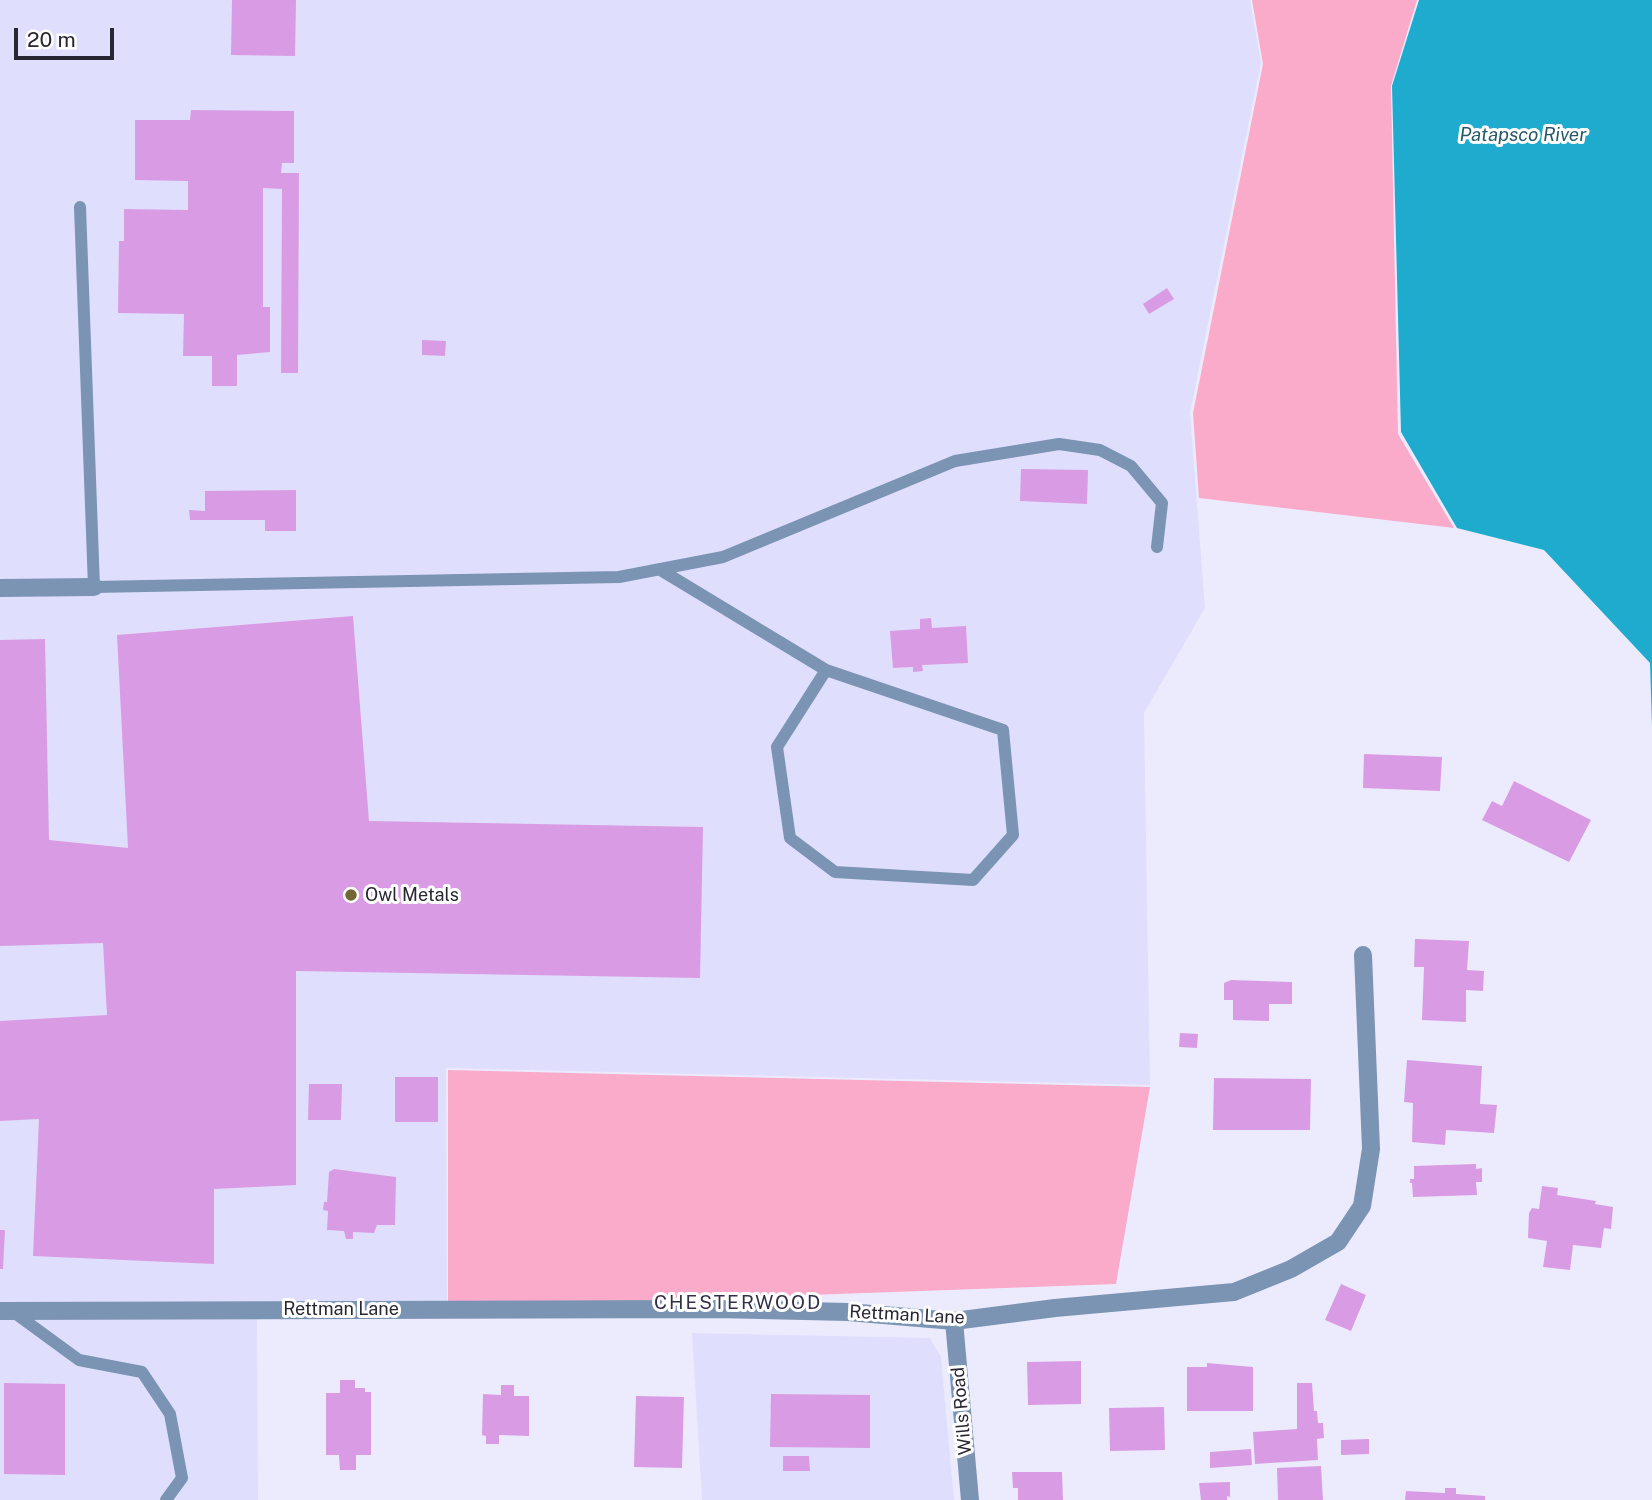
<!DOCTYPE html>
<style>
body{margin:0}
#map{position:relative;width:1652px;height:1500px;overflow:hidden;background:#ecebfe;font-family:"Public Sans",sans-serif}
canvas{display:block}
.scale{position:absolute;left:14px;top:28px;width:100px;height:32px;box-sizing:border-box;border:4px solid #272632;border-top:0;padding-left:9px;font-size:21px;line-height:24px;white-space:nowrap;color:#272632;-webkit-text-stroke:5px #fff;paint-order:stroke}
</style>
<div id="map">
<canvas width="1652" height="1500"></canvas>
<div class="scale">20 m</div>
</div>
<script>
const ctx = document.querySelector('canvas').getContext('2d');
ctx.lineJoin = 'round';
function fill(path, color) {
  ctx.fillStyle = color;
  ctx.fill(path, 'evenodd');
}
function trace(path, color, width, dash) {
  ctx.strokeStyle = color;
  ctx.lineWidth = width;
  ctx.lineCap = dash ? 'butt' : 'round';
  ctx.setLineDash(dash || []);
  ctx.stroke(path);
}
function label(font, color, halo, rows, align = 'center') {
  ctx.font = font + ' "Public Sans",sans-serif';
  ctx.lineWidth = 6;
  ctx.setLineDash([]);
  ctx.textBaseline = 'middle';
  ctx.strokeStyle = halo;
  ctx.fillStyle = color;
  for (const [text, x, y, turn = 0] of rows) {
    ctx.save();
    ctx.translate(x, y);
    ctx.rotate((+turn || 0) * Math.PI / 180);
    ctx.textAlign = isNaN(turn) ? turn : align;
    if (halo) ctx.strokeText(text, 0, 0);
    ctx.fillText(text, 0, 0);
    ctx.restore();
  }
}
fill(new Path2D(`
 M 0,0 L 1250,0 L 1261,62 L 1190,413 L 1205,608 L 1144,713 L 1150,1085 L 446,1068 L 447,1309 L 257,1303 L 258,1500 L 0,1500 Z
 M 692,1333 L 930,1338 L 941,1357 L 954,1500 L 702,1500 Z`), '#e0defd');
fill(new Path2D(`
 M 1252,0 L 1417,0 L 1391,86 L 1398,434 L 1454,528 L 1199,498 L 1193,413 L 1263,64 Z
 M 448,1070 L 1150,1087 L 1116,1284 L 448,1308 Z`), '#fbabca');
fill(new Path2D(`
 M 1419,0 L 1652,0 L 1652,726 L 1650,663 L 1544,550 L 1457,528 L 1401,432 L 1392,86 Z`), '#1eabce');
fill(new Path2D(`
 M 232,0 L 296,0 L 295,56 L 231,55 Z
 M 191,110 L 294,111 L 294,163 L 282,163 L 281,173 L 299,173 L 298,373 L 281,373 L 282,189 L 263,188 L 263,307 L 270,307 L 270,352 L 237,355 L 237,386 L 212,386 L 212,356 L 183,356 L 184,314 L 118,313 L 119,241 L 124,241 L 124,209 L 188,210 L 188,181 L 135,180 L 135,120 L 190,120 Z
 M 1167,288 L 1174,299 L 1149,314 L 1143,304 Z
 M 422,340 L 446,341 L 445,356 L 422,355 Z
 M 1021,469 L 1088,470 L 1087,504 L 1020,501 Z
 M 296,490 L 296,531 L 265,531 L 265,520 L 190,520 L 189,510 L 205,511 L 205,491 Z
 M 353,616 L 369,821 L 703,827 L 700,978 L 296,971 L 296,1185 L 214,1189 L 214,1264 L 33,1256 L 39,1119 L 0,1121 L 0,1021 L 107,1015 L 103,943 L 0,946 L 0,640 L 45,639 L 49,840 L 128,848 L 117,635 Z
 M 931,618 L 932,628 L 966,626 L 968,663 L 922,665 L 923,671 L 913,672 L 913,667 L 893,668 L 890,631 L 920,629 L 920,619 Z
 M 1364,754 L 1442,757 L 1440,791 L 1363,788 Z
 M 1514,781 L 1591,820 L 1569,862 L 1482,820 L 1492,801 L 1502,806 Z
 M 1415,939 L 1469,941 L 1467,970 L 1484,971 L 1483,991 L 1466,990 L 1466,1022 L 1422,1020 L 1424,967 L 1414,967 Z
 M 1231,980 L 1292,982 L 1292,1004 L 1269,1004 L 1269,1021 L 1233,1020 L 1233,1000 L 1224,1000 L 1224,983 Z
 M 1180,1033 L 1198,1034 L 1197,1048 L 1179,1047 Z
 M 1407,1060 L 1482,1066 L 1480,1104 L 1497,1105 L 1494,1133 L 1446,1130 L 1445,1145 L 1412,1142 L 1413,1103 L 1404,1102 Z
 M 395,1077 L 438,1077 L 438,1122 L 395,1122 Z
 M 1214,1078 L 1311,1079 L 1310,1130 L 1213,1130 Z
 M 309,1084 L 342,1084 L 341,1120 L 308,1120 Z
 M 1476,1164 L 1476,1169 L 1482,1168 L 1482,1182 L 1476,1182 L 1477,1195 L 1413,1197 L 1412,1183 L 1410,1183 L 1410,1179 L 1414,1179 L 1414,1166 Z
 M 334,1169 L 396,1177 L 395,1225 L 377,1225 L 374,1233 L 353,1232 L 353,1239 L 346,1239 L 344,1231 L 327,1230 L 328,1211 L 323,1210 L 324,1202 L 327,1202 L 329,1172 Z
 M 1542,1186 L 1558,1188 L 1557,1195 L 1596,1201 L 1595,1204 L 1613,1207 L 1611,1229 L 1604,1228 L 1601,1248 L 1573,1245 L 1570,1270 L 1543,1267 L 1547,1241 L 1528,1238 L 1529,1213 L 1532,1208 L 1539,1209 Z
 M 0,1230 L 5,1230 L 3,1269 L 0,1269 Z
 M 1341,1284 L 1366,1295 L 1351,1331 L 1325,1320 Z
 M 1081,1361 L 1081,1404 L 1028,1405 L 1027,1362 Z
 M 1207,1363 L 1253,1367 L 1253,1411 L 1187,1411 L 1187,1367 L 1207,1367 Z
 M 340,1380 L 355,1380 L 355,1388 L 365,1388 L 365,1392 L 371,1392 L 371,1455 L 356,1455 L 356,1470 L 340,1470 L 339,1455 L 326,1455 L 326,1393 L 340,1393 Z
 M 4,1383 L 65,1384 L 65,1475 L 4,1474 Z
 M 1297,1383 L 1312,1383 L 1314,1411 L 1317,1411 L 1318,1423 L 1323,1423 L 1324,1438 L 1317,1439 L 1318,1460 L 1255,1464 L 1253,1432 L 1297,1429 Z
 M 501,1385 L 514,1385 L 514,1396 L 529,1396 L 529,1436 L 499,1435 L 499,1444 L 486,1444 L 486,1436 L 482,1435 L 483,1394 L 501,1395 Z
 M 771,1394 L 870,1395 L 870,1448 L 770,1447 Z
 M 636,1396 L 684,1397 L 682,1468 L 634,1467 Z
 M 1164,1407 L 1165,1450 L 1110,1451 L 1109,1408 Z
 M 1369,1439 L 1369,1454 L 1341,1455 L 1341,1440 Z
 M 1251,1449 L 1252,1465 L 1210,1468 L 1210,1452 Z
 M 783,1456 L 809,1456 L 810,1471 L 783,1471 Z
 M 1321,1466 L 1323,1500 L 1278,1500 L 1277,1468 Z
 M 1012,1472 L 1062,1472 L 1063,1500 L 1018,1500 L 1018,1488 L 1013,1488 Z
 M 1230,1482 L 1230,1497 L 1227,1496 L 1227,1500 L 1201,1500 L 1199,1483 Z
 M 1445,1488 L 1456,1488 L 1456,1494 L 1485,1496 L 1485,1500 L 1405,1500 L 1406,1491 L 1445,1493 Z`), '#d99ce4');
trace(new Path2D(`
 M 80,207 L 94,587 L 619,577 L 723,557 L 955,461 L 1059,444 L 1100,450 L 1131,466 L 1162,503 L 1157,547
 M 659,569 L 826,670 L 1003,730 L 1013,835 L 973,880 L 835,872 L 790,838 L 777,747 L 826,670
 M 12,1311 L 79,1360 L 142,1372 L 170,1414 L 182,1478 L 166,1500`), '#7b94b3', 12);
trace(new Path2D(`
 M 0,588 L 94,587
 M 0,1311 L 716,1309 L 848,1312 L 954,1321 L 1055,1308 L 1234,1292 L 1291,1269 L 1338,1242 L 1362,1206 L 1371,1149 L 1363,955
 M 954,1321 L 970,1500`), '#7b94b3', 18);
for (const [x, y, r, color] of [
 [351,895,7,"#746734"]
]) {
  const dot = new Path2D();
  dot.arc(x, y, r, 0, 2 * Math.PI);
  ctx.fillStyle = color;
  ctx.fill(dot);
  trace(dot, '#fff', 2.5);
}
label('18px', '#272632', '#fff', [
 ["Owl Metals",365,895]
], 'left');
label('18px', '#272632', '#fff', [
 ["Rettman Lane",341,1309],
 ["Rettman Lane",907,1315,3],
 ["Wills Road",962,1411,-95]
]);
label('italic 19px', '#265968', '#fff', [
 ["Patapsco River",1523,135]
]);
ctx.letterSpacing = '2px';
label('19px', '#323048', '#fff', [
 ["CHESTERWOOD",738,1303]
]);
ctx.letterSpacing = '0px';
</script>
